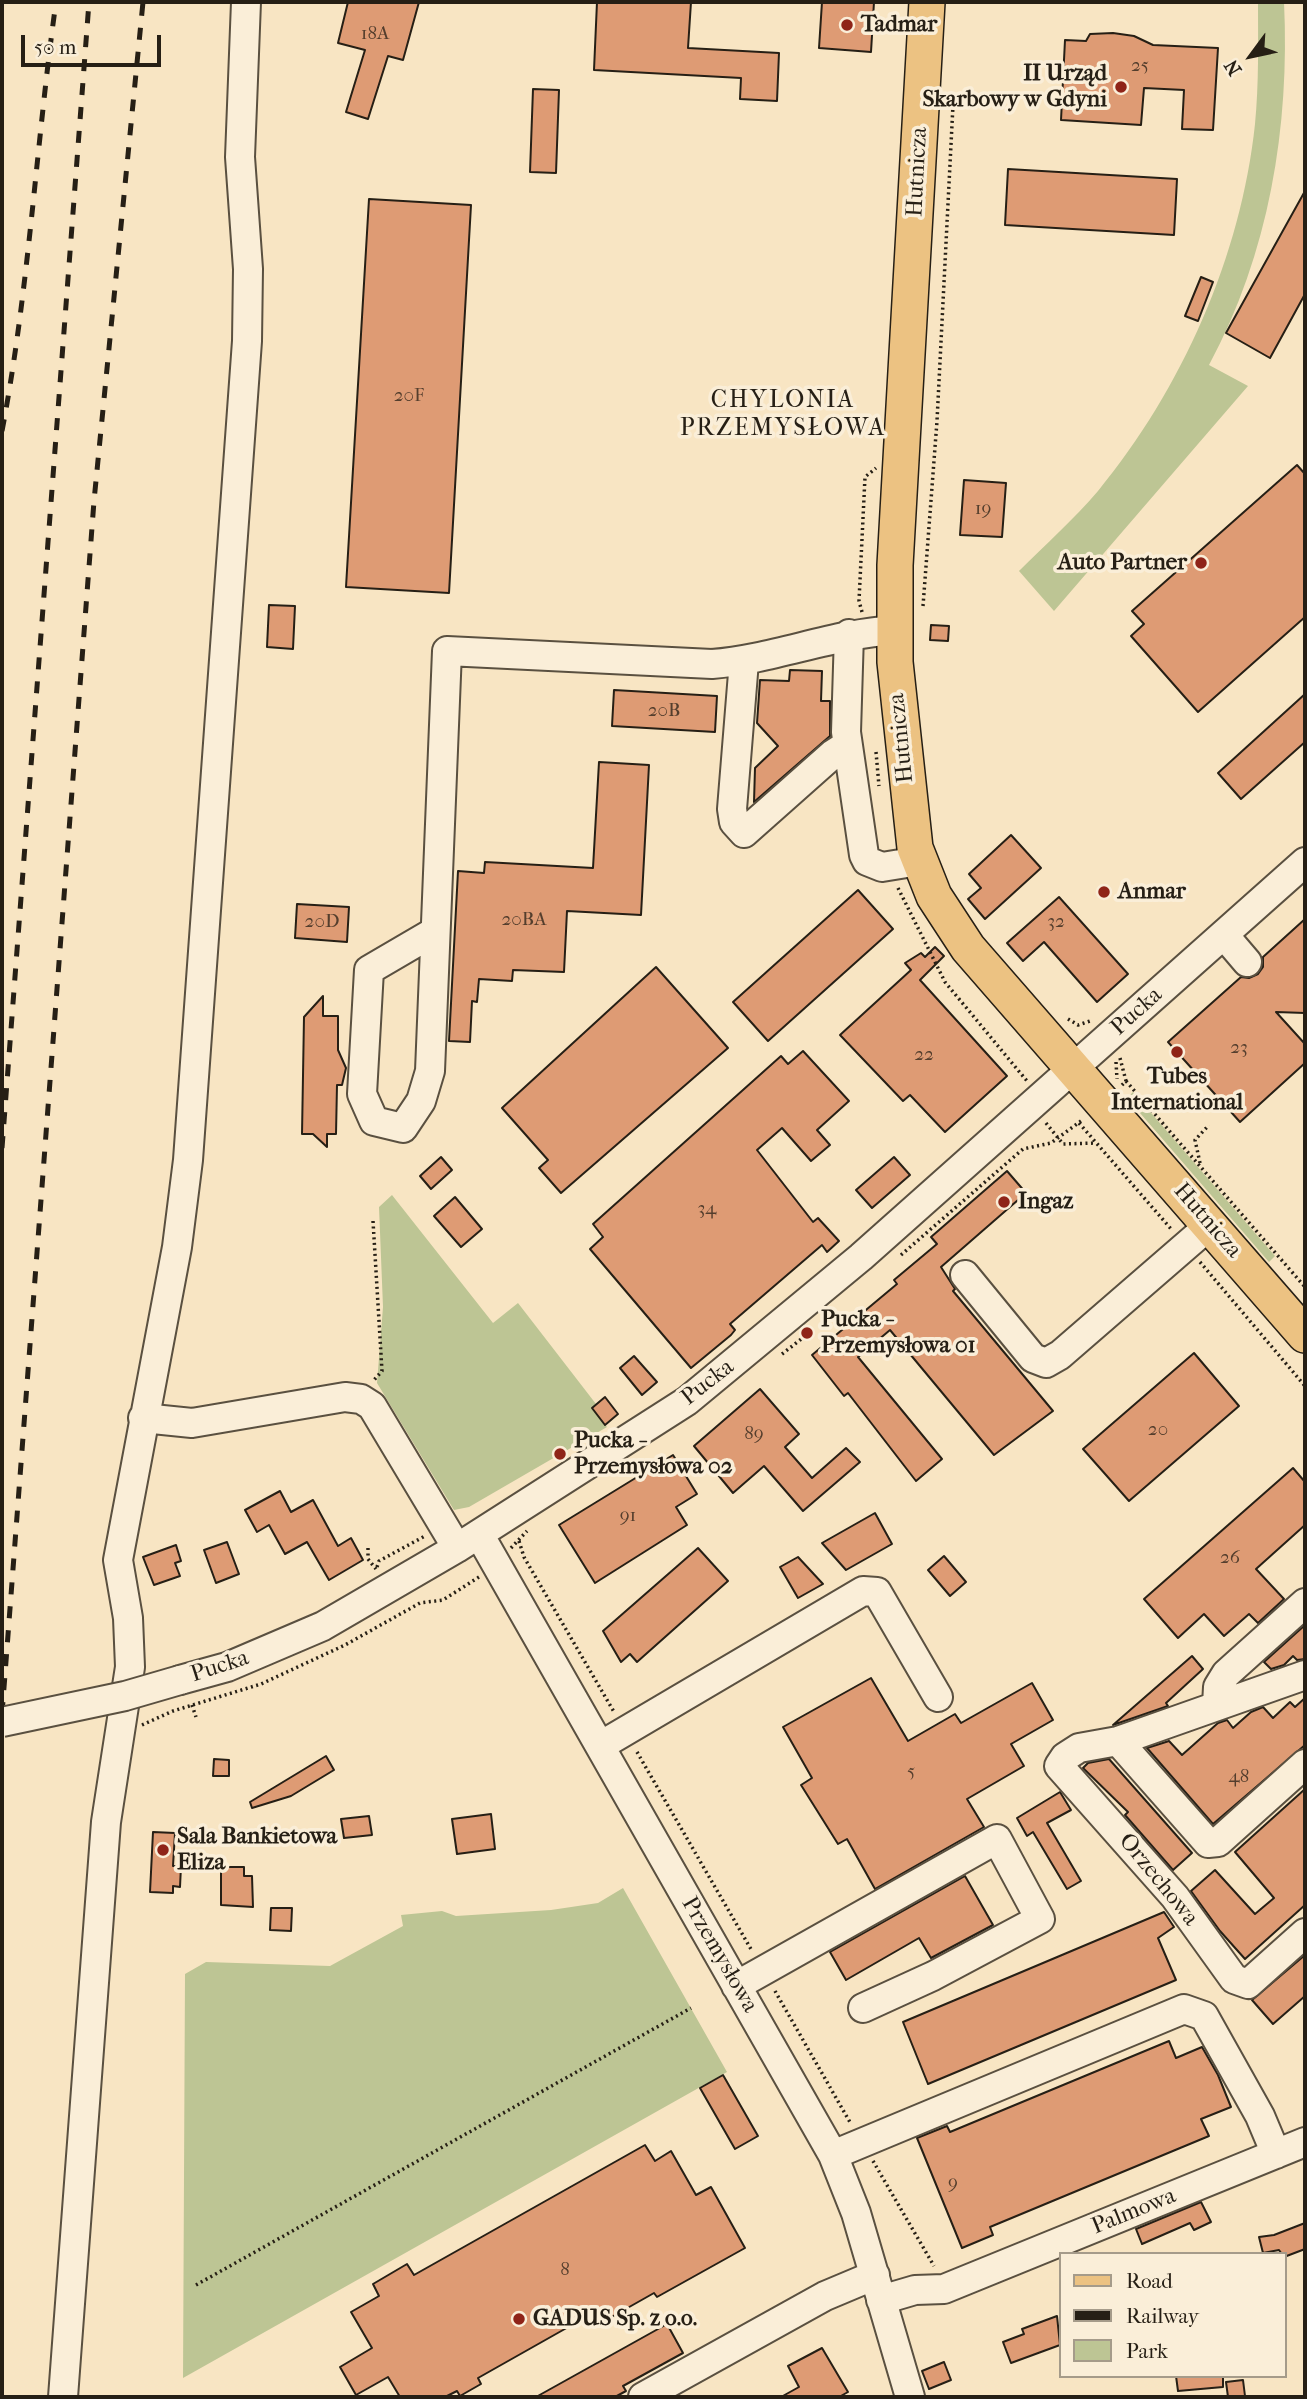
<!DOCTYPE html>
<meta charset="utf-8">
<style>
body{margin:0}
#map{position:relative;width:1307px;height:2399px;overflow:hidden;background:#f8e5c3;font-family:"IM FELL French Canon",serif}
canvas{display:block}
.frame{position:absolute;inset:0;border:4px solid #261f15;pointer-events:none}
.legend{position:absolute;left:1059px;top:2252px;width:228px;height:126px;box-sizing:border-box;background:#faeed8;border:2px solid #a59b8a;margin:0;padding:9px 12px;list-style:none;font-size:21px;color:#261f15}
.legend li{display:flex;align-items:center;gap:14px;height:35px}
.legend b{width:35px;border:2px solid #a59b8a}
.north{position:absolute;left:1216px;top:21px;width:70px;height:70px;-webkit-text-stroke:5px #faeed8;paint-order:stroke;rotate:237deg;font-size:19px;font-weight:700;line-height:28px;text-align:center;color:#261f15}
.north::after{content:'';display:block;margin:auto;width:24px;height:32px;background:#261f15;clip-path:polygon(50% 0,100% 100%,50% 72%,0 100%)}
.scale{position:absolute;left:21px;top:35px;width:140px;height:32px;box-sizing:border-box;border:4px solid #261f15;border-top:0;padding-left:9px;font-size:21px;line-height:24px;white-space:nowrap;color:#261f15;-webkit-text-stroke:5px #faeed8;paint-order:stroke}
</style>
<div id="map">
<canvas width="1307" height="2399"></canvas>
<div class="frame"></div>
<ul class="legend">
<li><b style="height:9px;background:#ecc282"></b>Road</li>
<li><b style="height:9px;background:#261f15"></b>Railway</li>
<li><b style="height:19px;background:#bdc594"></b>Park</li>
</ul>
<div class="north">N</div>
<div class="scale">50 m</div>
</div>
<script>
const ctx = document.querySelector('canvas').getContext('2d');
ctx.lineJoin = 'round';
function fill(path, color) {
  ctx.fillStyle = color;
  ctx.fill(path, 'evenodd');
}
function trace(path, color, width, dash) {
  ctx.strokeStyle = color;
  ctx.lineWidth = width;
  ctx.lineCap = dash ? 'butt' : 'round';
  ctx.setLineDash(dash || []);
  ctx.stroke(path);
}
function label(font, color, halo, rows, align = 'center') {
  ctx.font = font + ' "IM FELL French Canon",serif';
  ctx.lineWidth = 7;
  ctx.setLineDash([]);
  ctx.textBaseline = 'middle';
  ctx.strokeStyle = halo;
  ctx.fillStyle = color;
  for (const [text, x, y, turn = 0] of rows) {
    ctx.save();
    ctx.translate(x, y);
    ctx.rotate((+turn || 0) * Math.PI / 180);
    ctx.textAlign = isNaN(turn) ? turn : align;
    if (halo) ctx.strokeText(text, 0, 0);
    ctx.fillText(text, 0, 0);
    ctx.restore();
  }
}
fill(new Path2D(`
 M 1258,2 L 1284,2 C 1290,127 1269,254 1209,365 L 1248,386 L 1054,611 L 1019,571 C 1045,545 1074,519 1098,491 C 1182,389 1241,256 1255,124 C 1259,84 1258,43 1258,2 Z
 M 1133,1092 L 1275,1256 L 1269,1262 L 1127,1098 Z
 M 392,1195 L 493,1323 L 518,1303 L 596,1404 L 592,1409 L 607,1427 L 469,1507 L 454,1510 L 377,1383 L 383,1307 L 379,1207 Z
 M 623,1888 L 727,2072 L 183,2378 L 185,1974 L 206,1962 L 330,1966 L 403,1926 L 401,1915 L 442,1911 L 456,1916 L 551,1910 L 598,1903 Z`), '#bdc594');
const building = new Path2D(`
 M 348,2 L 419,2 L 403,60 L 388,56 L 368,119 L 346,112 L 365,50 L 338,43 Z
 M 597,2 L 691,2 L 688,48 L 779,53 L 777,101 L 740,99 L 741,78 L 594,70 Z
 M 822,2 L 874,2 L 871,52 L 819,48 Z
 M 1113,33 L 1134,36 L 1153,45 L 1218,48 L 1213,130 L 1182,129 L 1184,90 L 1144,88 L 1141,125 L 1061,120 L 1065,40 L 1086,41 L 1090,34 Z
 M 533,89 L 559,90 L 556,173 L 530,172 Z
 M 1008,169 L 1177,179 L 1174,235 L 1005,225 Z
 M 1305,191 L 1305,294 L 1270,358 L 1226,333 Z
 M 369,199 L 471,205 L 449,593 L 346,587 Z
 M 1201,277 L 1213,282 L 1198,321 L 1185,316 Z
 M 1297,465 L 1305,474 L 1305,617 L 1198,712 L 1131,636 L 1144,624 L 1132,611 Z
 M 964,480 L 1006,483 L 1002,537 L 960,535 Z
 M 269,605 L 295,606 L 293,649 L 267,647 Z
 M 931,625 L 949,626 L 948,641 L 930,640 Z
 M 790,670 L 822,671 L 821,701 L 830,701 L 830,736 L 754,802 L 755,768 L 778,746 L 757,723 L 760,680 L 789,681 Z
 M 614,690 L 717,696 L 715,732 L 612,726 Z
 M 1305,694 L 1305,742 L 1241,799 L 1218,773 Z
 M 599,762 L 649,765 L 641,915 L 567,911 L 564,972 L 513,970 L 512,981 L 479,979 L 477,1002 L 472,1001 L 470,1042 L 449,1041 L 458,871 L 484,873 L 485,862 L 593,868 Z
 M 1011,835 L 1041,868 L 985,919 L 968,899 L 981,888 L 969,874 Z
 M 858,890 L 893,929 L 768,1041 L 733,1002 Z
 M 1059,897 L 1128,974 L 1097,1002 L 1044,942 L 1023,961 L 1007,943 Z
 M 297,904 L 349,907 L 347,942 L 295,938 Z
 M 1305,919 L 1305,1013 L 1276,1012 L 1305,1044 L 1305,1063 L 1240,1122 L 1168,1042 L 1241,977 L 1249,978 L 1258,974 L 1263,967 L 1263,957 Z
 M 935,947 L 944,956 L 920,980 L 1007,1076 L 945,1132 L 910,1095 L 903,1101 L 840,1035 L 911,970 L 905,963 L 921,953 L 925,957 Z
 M 656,967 L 728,1048 L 561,1193 L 539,1168 L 548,1160 L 502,1108 Z
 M 323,996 L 323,1016 L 338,1016 L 338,1050 L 346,1068 L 342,1085 L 337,1085 L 336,1134 L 327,1134 L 327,1147 L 313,1134 L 302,1134 L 304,1017 Z
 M 803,1051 L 849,1101 L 817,1130 L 830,1145 L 811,1161 L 782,1128 L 757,1150 L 813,1222 L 818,1218 L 839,1241 L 827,1252 L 822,1245 L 730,1324 L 735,1330 L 731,1335 L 691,1368 L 590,1249 L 603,1237 L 593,1224 L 781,1056 L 788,1064 Z
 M 441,1157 L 452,1170 L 431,1189 L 420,1176 Z
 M 894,1157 L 910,1175 L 872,1208 L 856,1190 Z
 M 1007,1171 L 1026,1193 L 941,1267 L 955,1289 L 953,1291 L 1053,1411 L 994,1455 L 890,1330 L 858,1357 L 942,1459 L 916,1481 L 848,1393 L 844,1396 L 812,1355 L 897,1284 L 894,1280 L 937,1244 L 931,1237 Z
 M 455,1197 L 482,1229 L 461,1247 L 434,1216 Z
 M 1194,1353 L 1239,1406 L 1129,1501 L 1083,1449 Z
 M 634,1356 L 657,1382 L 642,1395 L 620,1368 Z
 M 760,1389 L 799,1434 L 785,1447 L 812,1478 L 846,1448 L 860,1462 L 803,1511 L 764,1466 L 733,1493 L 694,1446 Z
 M 605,1397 L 618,1414 L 605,1425 L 592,1408 Z
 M 673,1455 L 697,1494 L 676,1507 L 687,1525 L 595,1583 L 559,1525 Z
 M 1293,1468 L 1305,1482 L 1305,1525 L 1256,1569 L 1284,1599 L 1258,1623 L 1249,1614 L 1224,1636 L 1204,1614 L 1178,1638 L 1144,1599 Z
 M 280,1491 L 291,1512 L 313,1500 L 338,1546 L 351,1538 L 363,1560 L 329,1580 L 307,1542 L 285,1554 L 269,1525 L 257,1532 L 245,1510 Z
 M 875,1513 L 892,1544 L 846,1570 L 822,1543 Z
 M 227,1542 L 239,1574 L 216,1583 L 204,1550 Z
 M 176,1545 L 181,1561 L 175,1563 L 180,1576 L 154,1585 L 143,1557 Z
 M 698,1548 L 728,1581 L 637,1662 L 630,1654 L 621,1662 L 603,1631 Z
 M 944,1556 L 966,1582 L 950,1596 L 928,1570 Z
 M 798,1557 L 823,1584 L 798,1598 L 780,1567 Z
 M 1305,1625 L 1305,1659 L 1297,1660 L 1293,1656 L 1284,1665 L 1271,1669 L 1264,1662 Z
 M 1192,1656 L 1203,1669 L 1166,1703 L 1168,1706 L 1113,1725 Z
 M 871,1678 L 908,1741 L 955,1714 L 961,1723 L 1032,1683 L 1053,1720 L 1011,1744 L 1024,1766 L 967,1799 L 984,1827 L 875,1889 L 847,1839 L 838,1844 L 801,1785 L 812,1778 L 783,1727 Z
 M 1305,1698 L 1305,1745 L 1213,1824 L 1147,1748 L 1169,1741 L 1182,1755 L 1218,1723 L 1227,1720 L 1233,1728 L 1251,1712 L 1263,1707 L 1273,1718 L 1290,1702 L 1295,1707 Z
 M 326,1756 L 334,1770 L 291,1796 L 252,1808 L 250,1802 Z
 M 214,1759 L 229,1760 L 229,1776 L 213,1776 Z
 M 1109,1759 L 1192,1853 L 1173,1870 L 1125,1815 L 1128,1812 L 1083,1768 L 1088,1763 Z
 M 1305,1789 L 1305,1905 L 1245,1959 L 1220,1931 L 1191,1891 L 1215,1870 L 1255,1914 L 1274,1898 L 1235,1852 Z
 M 1060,1792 L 1071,1810 L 1047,1823 L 1081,1881 L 1067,1889 L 1033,1832 L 1027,1836 L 1017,1818 Z
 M 491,1814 L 495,1849 L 457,1854 L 452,1819 Z
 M 369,1816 L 372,1835 L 344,1838 L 341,1819 Z
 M 153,1832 L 175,1833 L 173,1866 L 181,1866 L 180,1887 L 173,1886 L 173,1893 L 150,1892 Z
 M 221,1867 L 244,1867 L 244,1876 L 252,1876 L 253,1907 L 221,1905 Z
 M 965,1876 L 993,1925 L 931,1958 L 919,1938 L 846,1980 L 830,1952 Z
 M 271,1908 L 292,1908 L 291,1931 L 270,1930 Z
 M 1164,1912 L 1174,1927 L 1158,1938 L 1176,1980 L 928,2084 L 903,2022 Z
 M 1305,1955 L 1305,1996 L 1273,2024 L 1252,2000 Z
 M 1169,2041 L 1176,2058 L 1202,2047 L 1218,2075 L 1231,2107 L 1201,2119 L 1209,2136 L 990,2227 L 993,2235 L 962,2248 L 917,2138 L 947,2126 L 950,2132 Z
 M 723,2075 L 758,2136 L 735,2149 L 700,2088 Z
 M 645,2145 L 655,2161 L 671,2151 L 696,2195 L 711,2187 L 745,2248 L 657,2297 L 654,2293 L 608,2319 L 602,2308 L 478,2378 L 481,2384 L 460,2396 L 457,2391 L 445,2397 L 400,2397 L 388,2377 L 356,2395 L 340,2367 L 372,2348 L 351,2312 L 379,2296 L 373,2284 L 407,2264 L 414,2275 Z
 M 1201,2202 L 1211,2222 L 1194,2230 L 1190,2223 L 1142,2244 L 1136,2229 Z
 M 1305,2223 L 1305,2249 L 1284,2257 L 1279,2250 L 1263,2253 L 1259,2237 L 1274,2235 Z
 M 1057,2316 L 1060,2345 L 1011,2363 L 1003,2342 L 1024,2334 L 1022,2329 Z
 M 667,2324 L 683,2353 L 623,2386 L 626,2391 L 615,2397 L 536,2397 Z
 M 822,2348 L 848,2392 L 839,2397 L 781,2397 L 799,2387 L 788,2366 Z
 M 944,2362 L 951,2380 L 929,2389 L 922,2371 Z
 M 1176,2376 L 1223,2376 L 1223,2387 L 1178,2391 Z
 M 1243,2380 L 1245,2396 L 1228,2397 L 1226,2382 Z`);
fill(building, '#de9b74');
trace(building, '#261f15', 2);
const minor = new Path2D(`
 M 849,634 L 846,732 L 864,855 L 867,861 L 882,867 L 919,861
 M 744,661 L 732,809 L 734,822 L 744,833 L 833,754 L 847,745
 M 434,932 L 369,970 L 362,1094 L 374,1121 L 403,1128 L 421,1101 L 430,1071 L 447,651 L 712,664 C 774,659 832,634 895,630
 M 1224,935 L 1247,962
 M 965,1275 L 1033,1358 L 1046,1363 L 1060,1355 L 1210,1225
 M 143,1418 L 192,1423 L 345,1397 L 361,1399 L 372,1406 L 457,1548
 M 479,1534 L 833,2155 L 856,2213 L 910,2397
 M 1305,1675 L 1118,1741 L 1079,1748 L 1065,1757 L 1059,1766 L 1175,1897 L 1234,1979 L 1248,1984 L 1305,1933
 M 180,1680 L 227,1667 L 323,1626 L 457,1548 L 687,1401 L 861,1257 L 1305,862
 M 1217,1705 L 1218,1687 L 1226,1674 L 1305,1603
 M 1118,1741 L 1208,1843 L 1218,1842 L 1305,1764
 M 600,1746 L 863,1591 L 877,1592 L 938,1697
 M 736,1986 L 997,1839 L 1040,1919 L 933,1976 L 863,2008
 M 833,2155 L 1184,2009 L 1204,2016 L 1260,2116 L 1276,2154
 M 881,2300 L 915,2290 L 944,2289 L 1305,2142
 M 63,2397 L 106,1822 L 130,1667 L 128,1618 L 118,1560 L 177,1247 L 188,1160 L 247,341 L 248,269 L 240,157 L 246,2
 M 643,2397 L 825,2296 L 875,2275`);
const major = new Path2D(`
 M 927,2 L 895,565 L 895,662 L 915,848 L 934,896 L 968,948 L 1305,1335`);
trace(minor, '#5a5040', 32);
trace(major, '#261f15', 38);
trace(new Path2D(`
 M 923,606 L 937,421 L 953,105 L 949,102
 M 862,612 L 859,601 L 865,477 L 876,468
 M 876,752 L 879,786
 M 898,888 L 945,982 L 1027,1081
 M 1068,1019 L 1078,1025 L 1093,1020
 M 1120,1058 L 1126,1081 L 1121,1086
 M 1116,1062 L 1117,1079
 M 1126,1081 L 1305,1287
 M 1046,1123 L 1063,1144 L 1095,1143
 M 1079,1123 L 1172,1230
 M 1200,1163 L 1195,1140 L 1209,1125
 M 373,1221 L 382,1371 L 374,1380
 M 901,1255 L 1023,1149 L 1051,1143 L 1081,1121
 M 1200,1262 L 1305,1386
 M 782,1354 L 809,1333
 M 519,1541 L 524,1557 L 614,1712
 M 368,1548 L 368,1559 L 376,1569
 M 511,1548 L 527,1531
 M 377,1567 L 379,1561 L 425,1536
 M 192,1705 L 196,1717
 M 142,1725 L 173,1711 L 261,1684 L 345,1645 L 420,1603 L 443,1600 L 479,1577
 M 637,1752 L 752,1951
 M 775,1991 L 851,2124
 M 873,2161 L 934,2266
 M 196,2285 L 691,2008`), '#261f15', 3.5, [2, 3.5]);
trace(minor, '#faeed8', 28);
trace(major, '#ecc282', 35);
trace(new Path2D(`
 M 2,431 C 29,289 36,145 56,2
 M 2,1148 L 89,2
 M 2,1714 L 94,501 L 143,2`), '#261f15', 5, [12, 12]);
const minorBridge = new Path2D(`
 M 2,1722 L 125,1696 L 180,1680`);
trace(minorBridge, '#5a5040', 32, []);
trace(minorBridge, '#faeed8', 28);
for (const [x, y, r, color] of [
 [847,25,7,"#8f2418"],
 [1121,87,7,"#8f2418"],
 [1201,563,7,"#8f2418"],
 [1104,892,7,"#8f2418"],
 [1177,1052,7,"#8f2418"],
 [1004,1202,7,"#8f2418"],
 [807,1333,7,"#8f2418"],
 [560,1454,7,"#8f2418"],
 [163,1850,7,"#8f2418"],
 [519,2319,7,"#8f2418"]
]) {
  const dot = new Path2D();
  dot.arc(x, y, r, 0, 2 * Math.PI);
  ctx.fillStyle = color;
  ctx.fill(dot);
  trace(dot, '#faeed8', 2.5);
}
label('19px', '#543e2d', null, [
 ["18A",375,34],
 ["25",1140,66],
 ["20F",409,396],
 ["19",983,509],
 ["20B",664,711],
 ["20BA",524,920],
 ["20D",322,922],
 ["32",1056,922],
 ["23",1239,1048],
 ["22",924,1055],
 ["34",707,1209],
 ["20",1158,1430],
 ["89",754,1434],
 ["91",628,1516],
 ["26",1230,1558],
 ["5",911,1772],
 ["48",1239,1777],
 ["9",953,2183],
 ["8",565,2270]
]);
label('bold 23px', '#261f15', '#faeed8', [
 ["Tadmar",861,25],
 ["II Urząd",1107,74,"right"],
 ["Skarbowy w Gdyni",1107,100,"right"],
 ["Auto Partner",1187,563,"right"],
 ["Anmar",1118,892],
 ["Tubes",1177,1077,"center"],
 ["International",1177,1103,"center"],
 ["Ingaz",1018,1202],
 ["Pucka -",821,1320],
 ["Przemysłowa 01",821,1346],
 ["Pucka -",574,1441],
 ["Przemysłowa 02",574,1467],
 ["Sala Bankietowa",177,1837],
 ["Eliza",177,1863],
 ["GADUS Sp. z o.o.",533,2319]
], 'left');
label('23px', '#261f15', '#faeed8', [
 ["Hutnicza",918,172,-87],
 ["Hutnicza",902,738,-96],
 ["Pucka",1137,1012,-42],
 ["Hutnicza",1207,1221,49],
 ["Pucka",708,1383,-38],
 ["Pucka",220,1667,-18],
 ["Orzechowa",1158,1880,51],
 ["Przemysłowa",719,1955,60],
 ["Palmowa",1134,2212,-22]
]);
ctx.letterSpacing = '2px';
label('24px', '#261f15', '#faeed8', [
 ["CHYLONIA",783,401],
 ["PRZEMYSŁOWA",783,429]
]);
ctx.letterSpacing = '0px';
</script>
